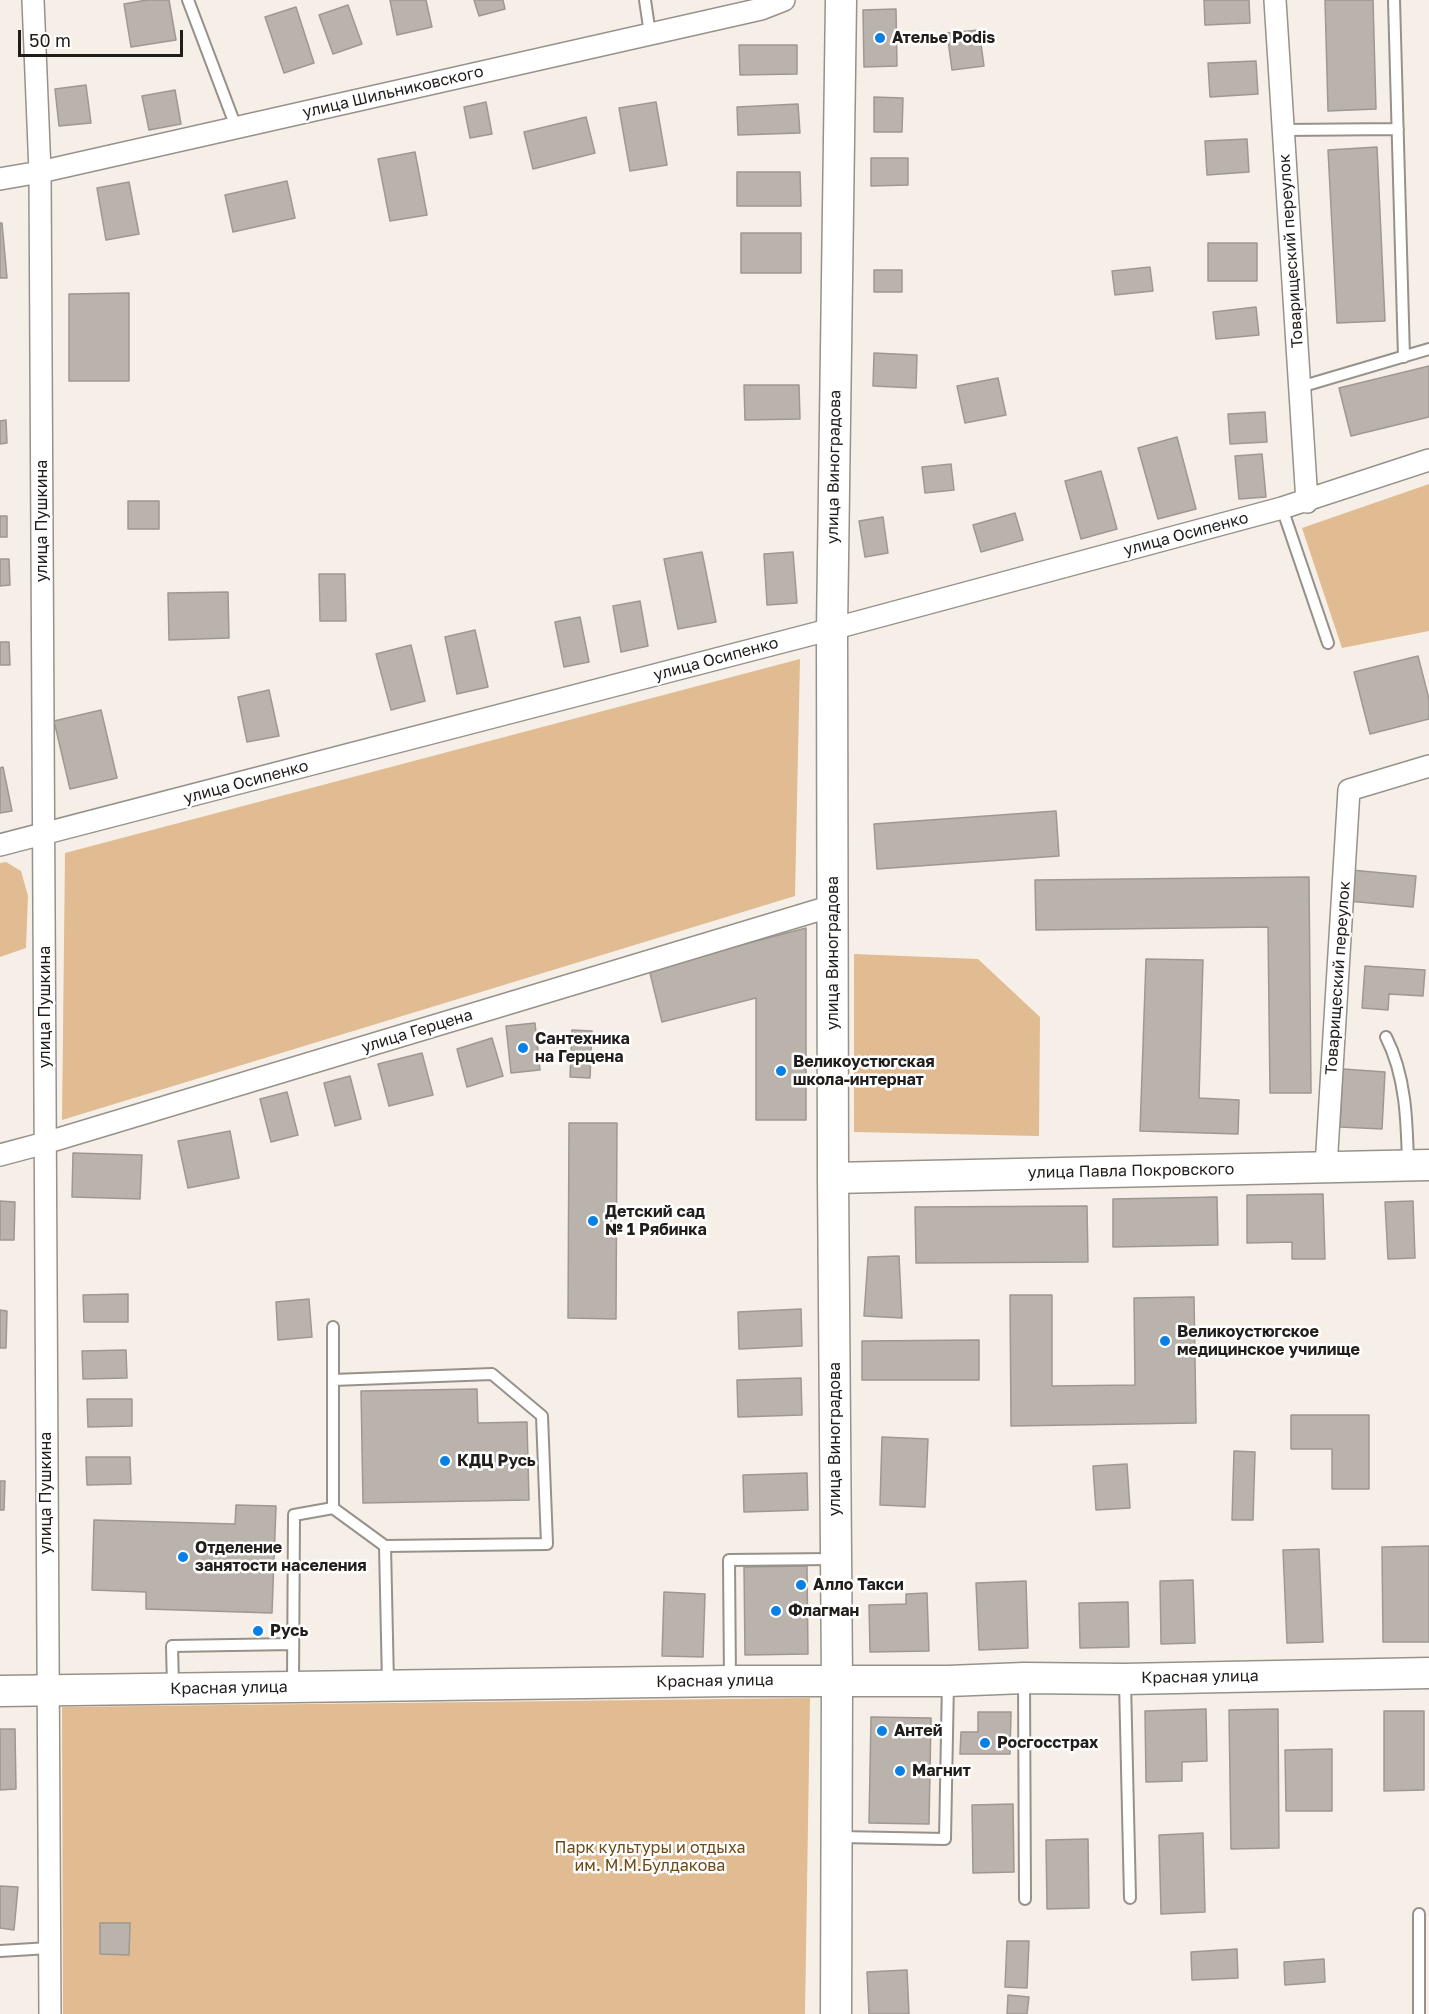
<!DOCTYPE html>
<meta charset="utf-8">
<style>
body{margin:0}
#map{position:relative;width:1429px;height:2014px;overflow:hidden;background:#f6efe8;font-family:"Golos Text",sans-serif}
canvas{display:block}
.scale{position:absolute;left:18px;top:30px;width:165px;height:27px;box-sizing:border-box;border:3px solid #201d1b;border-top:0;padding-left:8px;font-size:18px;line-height:21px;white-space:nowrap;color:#201d1b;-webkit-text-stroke:4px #fff;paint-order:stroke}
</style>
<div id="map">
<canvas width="1429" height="2014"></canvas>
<div class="scale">50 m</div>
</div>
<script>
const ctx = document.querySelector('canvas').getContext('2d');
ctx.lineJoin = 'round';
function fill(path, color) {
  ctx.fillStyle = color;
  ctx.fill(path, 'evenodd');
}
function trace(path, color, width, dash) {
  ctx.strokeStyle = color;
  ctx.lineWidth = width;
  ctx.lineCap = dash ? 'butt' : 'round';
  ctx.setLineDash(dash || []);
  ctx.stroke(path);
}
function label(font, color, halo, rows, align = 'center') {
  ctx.font = font + ' "Golos Text",sans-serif';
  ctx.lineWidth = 5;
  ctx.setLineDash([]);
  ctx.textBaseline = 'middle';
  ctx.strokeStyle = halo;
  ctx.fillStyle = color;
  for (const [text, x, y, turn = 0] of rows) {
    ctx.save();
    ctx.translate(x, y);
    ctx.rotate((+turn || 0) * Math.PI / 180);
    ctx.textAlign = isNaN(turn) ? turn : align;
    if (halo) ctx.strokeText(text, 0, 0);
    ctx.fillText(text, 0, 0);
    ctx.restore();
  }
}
fill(new Path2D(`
 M 1429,484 L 1429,631 L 1342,648 L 1302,528 Z
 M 800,659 L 795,896 L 62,1120 L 65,853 Z
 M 6,862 L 21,871 L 28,896 L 26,948 L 0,957 L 0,863 Z
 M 854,954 L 978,959 L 1040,1017 L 1039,1136 L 854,1132 Z
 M 810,1698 L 805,2014 L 63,2014 L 62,1707 Z`), '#e1bb91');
const building = new Path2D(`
 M 147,0 L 169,0 L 176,40 L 131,47 L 124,4 Z
 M 390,0 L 426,0 L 432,27 L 397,35 Z
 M 474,0 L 503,0 L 505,9 L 479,16 Z
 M 1204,0 L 1249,0 L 1250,23 L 1205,25 Z
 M 1325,0 L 1373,0 L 1376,109 L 1328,111 Z
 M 348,5 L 362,44 L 333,54 L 319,15 Z
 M 296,7 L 314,63 L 284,73 L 265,17 Z
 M 896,9 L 897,66 L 864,67 L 863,10 Z
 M 979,30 L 984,66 L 952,70 L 947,33 Z
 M 739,45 L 797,45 L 797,74 L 740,75 Z
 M 1256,61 L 1258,94 L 1210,97 L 1208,63 Z
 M 86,85 L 91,123 L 59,126 L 55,89 Z
 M 175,90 L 181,124 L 149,130 L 142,96 Z
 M 874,97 L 903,98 L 902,132 L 874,132 Z
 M 486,102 L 492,134 L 470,138 L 464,107 Z
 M 656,102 L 667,165 L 630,171 L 619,108 Z
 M 798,104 L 800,133 L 738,135 L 737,107 Z
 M 586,117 L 595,153 L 533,169 L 524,132 Z
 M 1247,139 L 1249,172 L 1207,175 L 1205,141 Z
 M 1377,147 L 1385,321 L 1337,323 L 1328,150 Z
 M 415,152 L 427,215 L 390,221 L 378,159 Z
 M 871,158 L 908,158 L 908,185 L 871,186 Z
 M 737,172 L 800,172 L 801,206 L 737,206 Z
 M 287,181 L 295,218 L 233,232 L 225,195 Z
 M 129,182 L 139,234 L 106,240 L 97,188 Z
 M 0,223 L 2,223 L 7,278 L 0,278 Z
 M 741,233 L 801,233 L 801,273 L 741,273 Z
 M 1208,243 L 1257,243 L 1257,281 L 1208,281 Z
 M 1150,267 L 1153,291 L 1115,295 L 1112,271 Z
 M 874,270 L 902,270 L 902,292 L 874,292 Z
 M 129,293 L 129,381 L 69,381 L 69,294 Z
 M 1256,307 L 1259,335 L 1216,339 L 1213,312 Z
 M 874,353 L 917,355 L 916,388 L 873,386 Z
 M 1429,366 L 1429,417 L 1351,436 L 1339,388 Z
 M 998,378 L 1006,415 L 965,423 L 957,386 Z
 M 744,385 L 799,385 L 800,419 L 745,420 Z
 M 1265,412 L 1267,442 L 1230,444 L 1228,414 Z
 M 6,420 L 7,443 L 0,444 L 0,421 Z
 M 1177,437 L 1196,509 L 1158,519 L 1138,448 Z
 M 1262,454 L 1266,497 L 1239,499 L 1235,456 Z
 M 951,464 L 954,490 L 925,493 L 922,467 Z
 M 1101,471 L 1117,529 L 1081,539 L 1065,481 Z
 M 128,501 L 159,501 L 159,529 L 128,529 Z
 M 1015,513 L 1023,540 L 981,552 L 973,525 Z
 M 0,516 L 7,516 L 7,537 L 0,537 Z
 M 883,517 L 888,553 L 865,557 L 859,521 Z
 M 702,552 L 716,622 L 678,629 L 664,559 Z
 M 793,552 L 797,603 L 767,605 L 764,554 Z
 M 0,559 L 9,559 L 10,585 L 0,586 Z
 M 319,574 L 345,574 L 346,621 L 320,621 Z
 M 228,592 L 229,638 L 169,640 L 168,593 Z
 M 640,601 L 648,646 L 621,652 L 613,606 Z
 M 580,617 L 589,662 L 564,667 L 555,622 Z
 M 475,630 L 488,687 L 457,694 L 445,637 Z
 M 0,642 L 9,642 L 10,665 L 0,665 Z
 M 411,645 L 425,701 L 391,710 L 376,654 Z
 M 1418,656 L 1429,699 L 1429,719 L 1370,734 L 1354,672 Z
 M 269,690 L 279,736 L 247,742 L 238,697 Z
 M 101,710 L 117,778 L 70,789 L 54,721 Z
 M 3,767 L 12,811 L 0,813 L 0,768 Z
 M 1056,811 L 1059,856 L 877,869 L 874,824 Z
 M 1351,870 L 1416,876 L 1413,907 L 1348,901 Z
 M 1309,877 L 1311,1093 L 1270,1093 L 1268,927 L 1036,930 L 1035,880 Z
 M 806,928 L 806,1120 L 756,1120 L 756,998 L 662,1022 L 649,969 Z
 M 1146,959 L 1203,960 L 1199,1098 L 1239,1100 L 1238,1134 L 1140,1131 Z
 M 1365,966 L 1425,970 L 1423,996 L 1389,994 L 1388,1010 L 1362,1008 Z
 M 535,1023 L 540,1070 L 511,1073 L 506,1026 Z
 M 572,1030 L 592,1031 L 590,1078 L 570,1077 Z
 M 492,1038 L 503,1076 L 467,1087 L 457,1049 Z
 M 422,1053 L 433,1095 L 389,1106 L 378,1064 Z
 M 1343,1069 L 1385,1072 L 1382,1129 L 1340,1127 Z
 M 350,1076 L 361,1119 L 335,1126 L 324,1083 Z
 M 287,1092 L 298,1135 L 271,1142 L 260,1099 Z
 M 569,1123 L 617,1123 L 616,1319 L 568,1318 Z
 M 230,1131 L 239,1178 L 188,1188 L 178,1141 Z
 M 73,1153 L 142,1155 L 140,1199 L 72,1197 Z
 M 1323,1194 L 1325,1259 L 1292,1259 L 1292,1242 L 1247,1243 L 1247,1195 Z
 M 1217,1197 L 1218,1245 L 1113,1247 L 1113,1199 Z
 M 0,1201 L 15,1202 L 14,1240 L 0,1240 Z
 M 1413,1201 L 1415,1258 L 1388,1259 L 1385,1202 Z
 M 1087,1206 L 1088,1262 L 916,1263 L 915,1207 Z
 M 899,1256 L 902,1318 L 864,1316 L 868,1257 Z
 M 128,1294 L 128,1322 L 84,1322 L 83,1295 Z
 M 1010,1295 L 1052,1295 L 1052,1386 L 1135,1385 L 1134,1298 L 1194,1297 L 1196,1423 L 1011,1426 Z
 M 309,1299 L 312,1337 L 278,1340 L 276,1302 Z
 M 801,1309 L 802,1346 L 739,1349 L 738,1312 Z
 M 0,1310 L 7,1311 L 6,1348 L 0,1348 Z
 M 979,1340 L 979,1380 L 862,1380 L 862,1341 Z
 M 126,1350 L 127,1378 L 83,1379 L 82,1351 Z
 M 801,1378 L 802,1415 L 738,1417 L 737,1380 Z
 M 477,1389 L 478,1423 L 527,1422 L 529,1500 L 363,1503 L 361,1391 Z
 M 87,1399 L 132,1399 L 132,1426 L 88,1427 Z
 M 1291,1415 L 1369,1415 L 1369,1489 L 1332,1489 L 1332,1449 L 1291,1449 Z
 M 882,1437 L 928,1439 L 925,1507 L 880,1505 Z
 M 1234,1451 L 1255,1452 L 1253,1520 L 1232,1520 Z
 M 86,1457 L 130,1457 L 131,1484 L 87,1485 Z
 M 1127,1464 L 1130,1508 L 1096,1510 L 1093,1466 Z
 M 807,1473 L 808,1510 L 744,1512 L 743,1475 Z
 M 0,1481 L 5,1481 L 4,1510 L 0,1510 Z
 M 236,1505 L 276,1506 L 272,1613 L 146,1609 L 146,1592 L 92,1590 L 94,1520 L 235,1524 Z
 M 1429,1546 L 1429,1642 L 1383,1642 L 1382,1547 Z
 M 1319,1549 L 1323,1642 L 1287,1643 L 1283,1550 Z
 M 807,1566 L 808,1654 L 745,1655 L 744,1567 Z
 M 1193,1580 L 1195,1643 L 1161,1644 L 1160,1581 Z
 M 1026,1581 L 1028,1648 L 979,1650 L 976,1583 Z
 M 664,1592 L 705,1594 L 703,1657 L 662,1656 Z
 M 927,1593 L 929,1651 L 870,1652 L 869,1605 L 906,1604 L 906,1594 Z
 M 1128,1602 L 1129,1647 L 1080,1648 L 1079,1603 Z
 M 1206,1709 L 1207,1761 L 1182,1762 L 1182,1781 L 1146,1782 L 1145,1711 Z
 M 1278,1709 L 1279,1848 L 1231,1849 L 1229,1710 Z
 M 1384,1711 L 1424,1711 L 1424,1790 L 1384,1791 Z
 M 978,1712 L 1011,1712 L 1010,1754 L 960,1754 L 961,1732 L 978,1732 Z
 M 871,1717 L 931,1718 L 929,1824 L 869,1823 Z
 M 0,1729 L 15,1729 L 16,1789 L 0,1790 Z
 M 1332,1749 L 1332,1811 L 1286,1811 L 1285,1750 Z
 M 1013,1804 L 1014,1872 L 973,1873 L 972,1805 Z
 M 1203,1833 L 1205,1912 L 1161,1914 L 1159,1835 Z
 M 1088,1839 L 1089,1908 L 1047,1909 L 1046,1840 Z
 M 0,1886 L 18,1887 L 14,1930 L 0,1928 Z
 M 100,1923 L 130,1923 L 129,1955 L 100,1954 Z
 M 1007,1941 L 1029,1941 L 1027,1988 L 1005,1987 Z
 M 1237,1949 L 1238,1978 L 1192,1980 L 1191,1952 Z
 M 1324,1959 L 1325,1982 L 1285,1985 L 1284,1962 Z
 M 907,1970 L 909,2014 L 869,2014 L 867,1972 Z
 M 1008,1995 L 1029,1997 L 1027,2014 L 1007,2014 Z`);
fill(building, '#b9b3ac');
trace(building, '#9e9891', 1.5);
const lane = new Path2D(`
 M 188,0 L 236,127
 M 645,0 L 650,34
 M 1394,0 L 1404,357
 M 1283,130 L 1398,129
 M 1300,387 L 1429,349
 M 1282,508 L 1328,643
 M 1386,1037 C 1406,1076 1407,1122 1408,1165
 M 333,1327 L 333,1380
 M 385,1546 L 547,1544 L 542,1416 L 492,1374 L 333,1380 L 333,1508 L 385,1546 L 388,1683
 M 730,1680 L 729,1560 L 833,1559
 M 1024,1680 L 1025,1899
 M 1125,1682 L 1130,1898
 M 293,1684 L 294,1515 L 333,1508
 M 173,1686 L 172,1646 L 292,1644
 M 840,1837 L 945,1839 L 948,1682
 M 0,1951 L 49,1948
 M 1419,2014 L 1419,1914`);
const street = new Path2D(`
 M 33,0 L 40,172 L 50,2014
 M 1275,0 L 1307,502
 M 0,179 L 40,172 L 761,9 L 784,0
 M 0,845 L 832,629 L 1282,508 L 1429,460
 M 0,1155 L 45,1143 L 832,906
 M 1326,1167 L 1349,790 L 1429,766`);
const secondary = new Path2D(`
 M 833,1178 L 1429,1165
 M 0,1691 L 730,1681 L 948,1681 L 1024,1678 L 1124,1679 L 1429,1673
 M 836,2014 L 837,1680 L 833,1178 L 832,629 L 841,0`);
trace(lane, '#97918a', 14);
trace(street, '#97918a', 24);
trace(secondary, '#97918a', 33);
trace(lane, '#fff', 10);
trace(street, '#fff', 21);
trace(secondary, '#fff', 30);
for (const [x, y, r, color] of [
 [880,38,6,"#0880e6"],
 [523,1048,6,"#0880e6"],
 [781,1071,6,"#0880e6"],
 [593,1221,6,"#0880e6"],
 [1165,1341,6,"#0880e6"],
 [445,1461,6,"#0880e6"],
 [183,1557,6,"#0880e6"],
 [801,1585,6,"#0880e6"],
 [776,1611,6,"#0880e6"],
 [258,1631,6,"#0880e6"],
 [882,1731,6,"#0880e6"],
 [985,1743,6,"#0880e6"],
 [900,1771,6,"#0880e6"]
]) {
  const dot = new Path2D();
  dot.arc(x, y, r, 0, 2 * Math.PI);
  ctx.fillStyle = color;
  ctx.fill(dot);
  trace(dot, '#fff', 2);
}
label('bold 16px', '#201d1b', '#fff', [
 ["Ателье Podis",892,38],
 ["Сантехника",535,1039],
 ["на Герцена",535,1057],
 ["Великоустюгская",793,1062],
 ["школа-интернат",793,1080],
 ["Детский сад",605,1212],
 ["№ 1 Рябинка",605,1230],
 ["Великоустюгское",1177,1332],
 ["медицинское училище",1177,1350],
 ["КДЦ Русь",457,1461],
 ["Отделение",195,1548],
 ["занятости населения",195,1566],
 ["Алло Такси",813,1585],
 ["Флагман",788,1611],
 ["Русь",270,1631],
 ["Антей",894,1731],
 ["Росгосстрах",997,1743],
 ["Магнит",912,1771]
], 'left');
label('16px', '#201d1b', '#fff', [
 ["улица Шильниковского",393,92,-13],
 ["Товарищеский переулок",1291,251,-94],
 ["улица Виноградова",834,467,-89],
 ["улица Пушкина",42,521,-90],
 ["улица Осипенко",1186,534,-15],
 ["улица Осипенко",716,659,-15],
 ["улица Осипенко",246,782,-15],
 ["улица Виноградова",833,953,-90],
 ["Товарищеский переулок",1338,978,-86],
 ["улица Пушкина",45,1007,-90],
 ["улица Герцена",417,1031,-17],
 ["улица Павла Покровского",1131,1171,-1],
 ["улица Виноградова",835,1439,-90],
 ["улица Пушкина",46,1493,-90],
 ["Красная улица",1200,1677,-1],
 ["Красная улица",715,1681,-1],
 ["Красная улица",229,1688,-1]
]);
label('16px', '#6e4816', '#fff', [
 ["Парк культуры и отдыха",650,1848],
 ["им. М.М.Булдакова",650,1866]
]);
</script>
